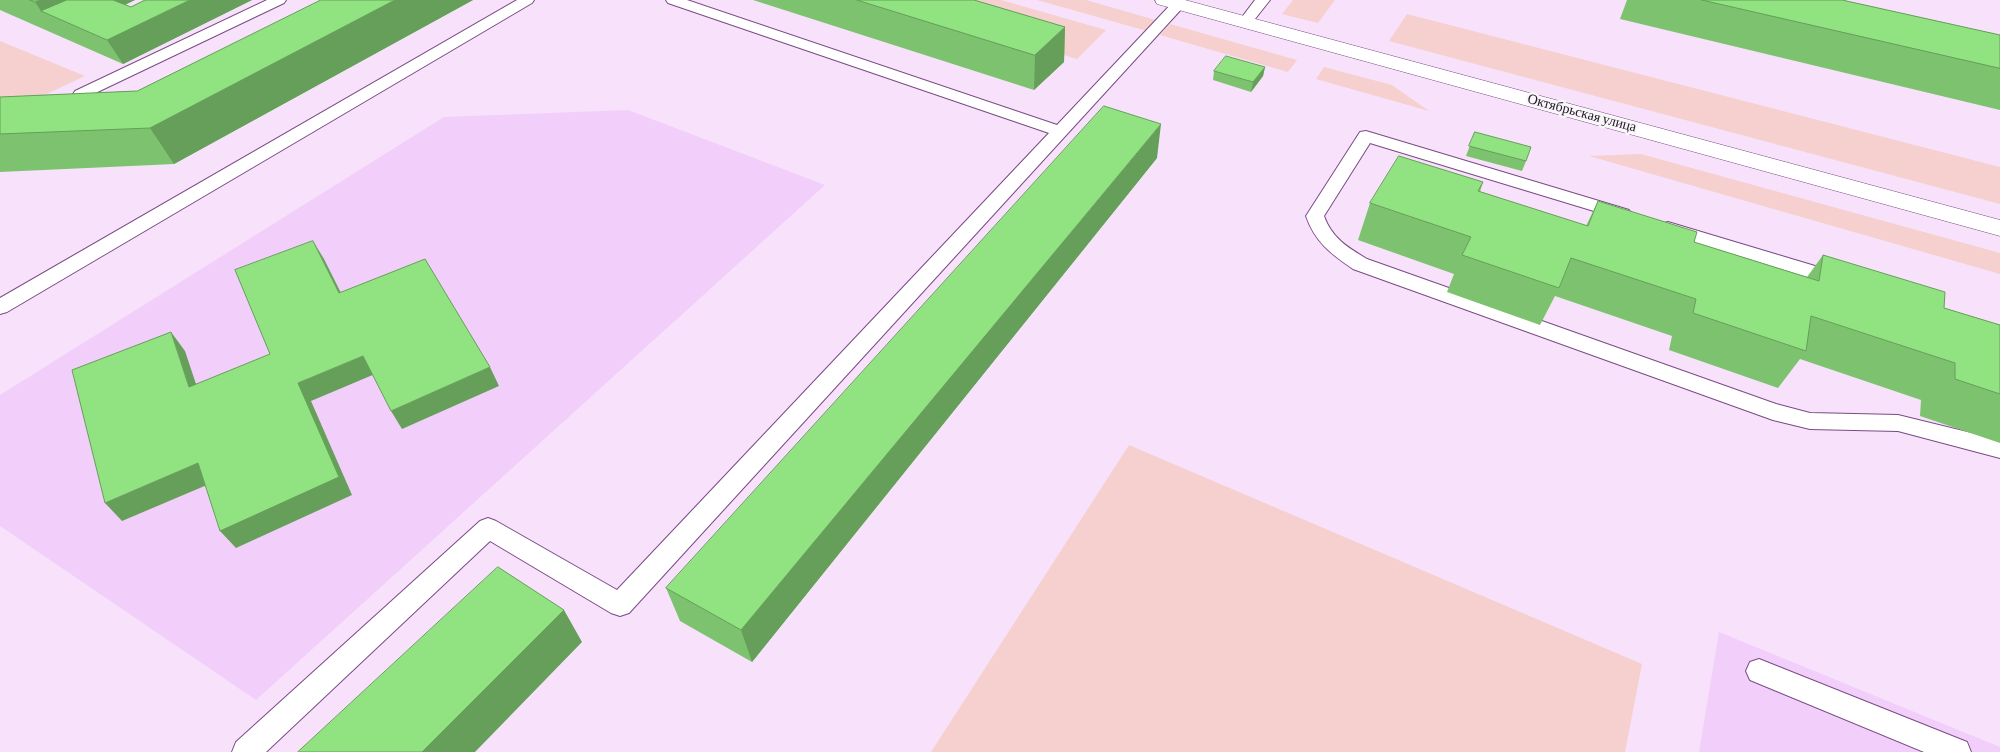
<!DOCTYPE html>
<meta charset="utf-8">
<style>
body{margin:0}
canvas{display:block;background:#f7e1fb}
</style>
<canvas width="2000" height="752"></canvas>
<script>
const ctx = document.querySelector('canvas').getContext('2d');
ctx.lineJoin = 'round';
function fill(path, color) {
  ctx.fillStyle = color;
  ctx.fill(path, 'evenodd');
}
function trace(path, color, width, dash) {
  ctx.strokeStyle = color;
  ctx.lineWidth = width;
  ctx.lineCap = dash ? 'butt' : 'round';
  ctx.setLineDash(dash || []);
  ctx.stroke(path);
}
function label(font, color, halo, rows, align = 'center') {
  ctx.font = font + ' "Crimson Pro",serif';
  ctx.lineWidth = 5;
  ctx.setLineDash([]);
  ctx.textBaseline = 'middle';
  ctx.strokeStyle = halo;
  ctx.fillStyle = color;
  for (const [text, x, y, turn = 0] of rows) {
    ctx.save();
    ctx.translate(x, y);
    ctx.rotate((+turn || 0) * Math.PI / 180);
    ctx.textAlign = isNaN(turn) ? turn : align;
    if (halo) ctx.strokeText(text, 0, 0);
    ctx.fillText(text, 0, 0);
    ctx.restore();
  }
}
fill(new Path2D(`
 M 628,110 L 825,185 L 256,700 L 0,526 L 0,395 L 444,117 Z
 M 1719,632 L 2000,747 L 2000,752 L 1699,752 Z`), '#f2cffa');
fill(new Path2D(`
 M 880,0 L 1001,0 L 1106,30 L 1077,59 Z
 M 1037,0 L 1086,0 L 1159,21 L 1147,31 Z
 M 1293,0 L 1335,0 L 1318,23 L 1282,14 Z
 M 1407,14 L 2000,167 L 2000,204 L 1389,41 Z
 M 1170,24 L 1297,60 L 1288,72 L 1160,35 Z
 M 0,41 L 85,76 L 34,100 L 0,101 Z
 M 1324,67 L 1392,85 L 1429,111 L 1316,79 Z
 M 1641,154 L 2000,253 L 2000,274 L 1589,156 Z
 M 1129,445 L 1642,664 L 1625,752 L 931,752 Z`), '#f6d0ce');
const service = new Path2D(`
 M 267,0 L 286,0 L 284,3 L 87,97 L 76,115 L 64,115 L 62,112 L 75,91 Z
 M 517,0 L 534,0 L 532,3 L 7,312 L 0,314 L 0,298 Z
 M 666,0 L 687,0 L 1057,125 L 1174,1 L 1184,1 L 1186,4 L 629,613 L 620,616 L 611,613 L 490,541 L 266,752 L 232,752 L 236,742 L 480,521 L 488,518 L 496,521 L 617,590 L 1049,133 L 668,3 Z
 M 1255,0 L 1270,0 L 1251,24 L 1241,24 L 1239,21 Z
 M 1366,131 L 1629,210 L 1632,214 L 1629,218 L 1623,220 L 1617,218 L 1370,143 L 1324,216 C 1332,238 1347,247 1367,259 L 1776,404 L 1810,413 L 1898,415 L 2000,440 L 2000,458 L 1898,431 L 1810,429 L 1773,420 L 1353,269 C 1331,254 1315,242 1306,216 L 1360,132 Z
 M 1668,222 L 1845,275 L 1848,280 L 1845,285 L 1838,287 L 1661,232 L 1659,228 L 1661,224 Z
 M 1759,659 L 1967,742 L 1971,752 L 1924,752 L 1750,680 L 1746,671 L 1750,662 Z`);
const tertiary = new Path2D(`
 M 1155,0 L 1185,0 L 2000,220 L 2000,236 L 1157,4 Z`);
trace(service, '#7a4b84', 2);
trace(tertiary, '#7a4b84', 1);
fill(service, '#fff');
fill(tertiary, '#fff');
fill(new Path2D(`
 M 0,0 L 135,0 L 125,5 L 131,7 L 145,0 L 252,0 L 123,64 L 0,10 Z
 M 395,0 L 473,0 L 174,164 L 0,172 L 0,97 L 137,91 Z
 M 753,0 L 974,0 L 1065,27 L 1064,62 L 1034,90 Z
 M 1627,0 L 1842,0 L 2000,35 L 2000,110 L 1620,19 Z
 M 1265,67 L 1263,76 L 1251,92 L 1213,80 L 1214,71 Z
 M 1475,132 L 1526,161 L 1522,171 L 1466,156 Z
 M 1157,158 L 752,662 L 680,621 L 666,588 Z
 M 1483,182 L 1480,192 L 1586,226 L 1598,201 L 1694,242 L 1807,277 L 1823,255 L 1944,308 L 2000,325 L 2000,443 L 1920,416 L 1921,400 L 1800,359 L 1778,388 L 1669,350 L 1672,336 L 1555,296 L 1540,325 L 1447,292 L 1454,274 L 1358,240 L 1370,203 Z`), '#7dc36f');
fill(new Path2D(`
 M 41,0 L 135,0 L 77,26 L 41,11 L 35,2 Z
 M 190,0 L 252,0 L 123,64 L 107,40 Z
 M 395,0 L 473,0 L 174,164 L 150,128 Z
 M 1065,27 L 1064,62 L 1034,90 L 1035,55 Z
 M 1265,67 L 1263,76 L 1251,92 L 1253,82 Z
 M 1161,124 L 1157,158 L 752,662 L 741,630 Z
 M 313,241 L 324,259 L 350,311 L 339,293 Z
 M 171,332 L 185,351 L 203,405 L 189,387 Z
 M 363,356 L 375,374 L 311,401 L 352,495 L 236,548 L 220,531 L 298,383 Z
 M 490,367 L 499,386 L 402,429 L 391,411 Z
 M 198,463 L 214,482 L 122,521 L 105,503 Z
 M 564,610 L 582,642 L 475,752 L 422,752 Z`), '#669f5a');
const building = new Path2D(`
 M 30,0 L 41,0 L 35,2 Z
 M 67,0 L 113,0 L 131,7 L 145,0 L 190,0 L 107,40 L 41,11 Z
 M 321,0 L 395,0 L 150,128 L 0,134 L 0,97 L 137,91 Z
 M 857,0 L 974,0 L 1065,27 L 1035,55 Z
 M 1702,0 L 1842,0 L 2000,35 L 2000,68 Z
 M 1226,56 L 1265,67 L 1253,82 L 1214,71 Z
 M 1104,106 L 1161,124 L 741,630 L 666,588 Z
 M 1475,132 L 1531,147 L 1526,161 L 1469,146 Z
 M 1399,156 L 1483,182 L 1478,191 L 1588,226 L 1598,201 L 1697,232 L 1694,242 L 1819,281 L 1823,255 L 1945,292 L 1944,308 L 2000,325 L 2000,394 L 1955,379 L 1955,363 L 1811,316 L 1806,351 L 1693,313 L 1696,299 L 1571,258 L 1559,288 L 1462,255 L 1471,237 L 1370,203 Z
 M 313,241 L 339,293 L 425,259 L 490,367 L 391,411 L 363,356 L 298,383 L 339,477 L 220,531 L 198,463 L 105,503 L 72,370 L 171,332 L 189,387 L 270,354 L 235,270 Z
 M 498,567 L 564,610 L 422,752 L 298,752 Z`);
fill(building, '#91e381');
trace(building, '#669f5a', 1);
label('14px', '#27132b', '#f7f7f7', [
 ["Октябрьская улица",1582,113,15]
]);
</script>
